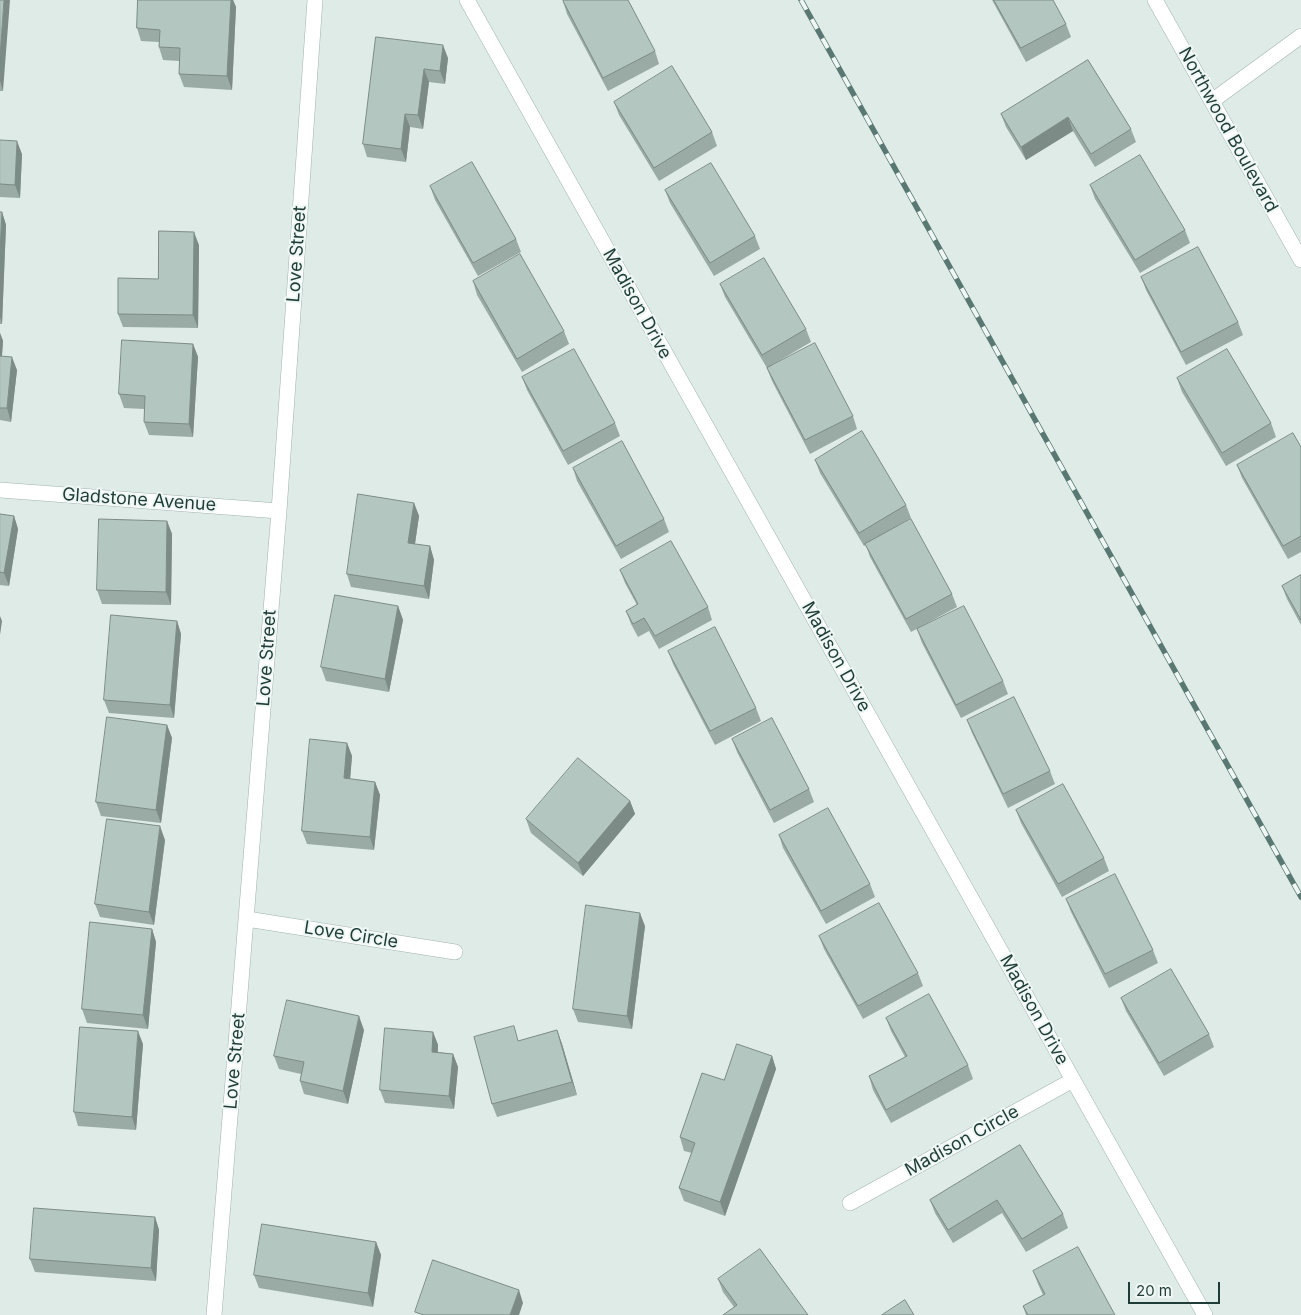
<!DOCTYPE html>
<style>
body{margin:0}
#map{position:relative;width:1301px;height:1315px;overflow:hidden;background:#deebe7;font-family:Inter,sans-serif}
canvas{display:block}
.scale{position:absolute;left:1128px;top:1282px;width:92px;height:22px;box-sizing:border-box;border:2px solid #1f3c37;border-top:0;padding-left:6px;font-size:15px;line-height:18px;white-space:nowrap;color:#1f3c37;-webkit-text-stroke:4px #eff7f4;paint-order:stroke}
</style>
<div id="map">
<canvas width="1301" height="1315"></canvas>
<div class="scale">20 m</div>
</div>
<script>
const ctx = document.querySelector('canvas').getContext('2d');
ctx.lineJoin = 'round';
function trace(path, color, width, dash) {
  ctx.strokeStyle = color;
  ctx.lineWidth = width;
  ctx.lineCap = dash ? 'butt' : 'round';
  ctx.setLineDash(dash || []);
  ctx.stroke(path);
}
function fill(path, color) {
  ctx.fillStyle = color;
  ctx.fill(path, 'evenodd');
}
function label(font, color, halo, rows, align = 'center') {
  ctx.font = font + ' Inter,sans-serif';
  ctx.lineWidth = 4;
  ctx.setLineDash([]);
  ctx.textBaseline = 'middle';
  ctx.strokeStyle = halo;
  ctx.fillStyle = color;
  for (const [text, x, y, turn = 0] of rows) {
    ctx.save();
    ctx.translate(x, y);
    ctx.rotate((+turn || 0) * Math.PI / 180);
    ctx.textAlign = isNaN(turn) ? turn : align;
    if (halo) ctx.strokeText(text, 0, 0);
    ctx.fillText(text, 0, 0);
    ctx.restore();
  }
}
const minor = new Path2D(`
 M 467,0 L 1205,1315
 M 1155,0 L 1301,260
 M 1212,101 L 1301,36
 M 0,490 L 279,511
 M 247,919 L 455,952
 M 850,1203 L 1073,1080
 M 214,1315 L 279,511 L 315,0`);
trace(minor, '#a1b3af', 16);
trace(minor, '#fff', 15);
const rail = new Path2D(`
 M 801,0 L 1301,897`);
trace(rail, '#597872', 5.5);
trace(rail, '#eff7f4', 4, [11]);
fill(new Path2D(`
 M 0,0 L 3,91 L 0,91 Z
 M 138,0 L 233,0 L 236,7 L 232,90 L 184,87 L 179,74 L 179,61 L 163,60 L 159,47 L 159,42 L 141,41 L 137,28 Z
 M 992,0 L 1053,0 L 1066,24 L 1071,37 L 1026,62 Z
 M 563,1 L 655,51 L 659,64 L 608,91 L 567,14 Z
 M 376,37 L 448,58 L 445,84 L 429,82 L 423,129 L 410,127 L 406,162 L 367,157 L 363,144 Z
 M 1088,60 L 1131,129 L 1136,142 L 1095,167 L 1073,131 L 1026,160 L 1006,127 L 1001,114 Z
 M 614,102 L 712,132 L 717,146 L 659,181 L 619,115 Z
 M 0,140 L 22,154 L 20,198 L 0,197 Z
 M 1090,185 L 1185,230 L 1190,243 L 1140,273 L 1095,199 Z
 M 430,186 L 516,239 L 521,252 L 478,276 L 435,200 Z
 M 665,190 L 755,236 L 760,249 L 714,276 L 670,203 Z
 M 0,212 L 2,212 L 6,225 L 2,324 L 0,324 Z
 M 199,245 L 198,328 L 123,327 L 118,314 L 158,279 Z
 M 1141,277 L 1238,322 L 1243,335 L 1186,365 L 1146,290 Z
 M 473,281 L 564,331 L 569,344 L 522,372 L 477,295 Z
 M 720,284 L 806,329 L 811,342 L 772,365 L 853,416 L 857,429 L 810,454 L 772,381 L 767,368 L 725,297 Z
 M 0,333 L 3,341 L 2,356 L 17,370 L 11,422 L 0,420 Z
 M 193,344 L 198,357 L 193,437 L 149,435 L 144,422 L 144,409 L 124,408 L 119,394 Z
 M 522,377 L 615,423 L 620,436 L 568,465 L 527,390 Z
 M 1177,378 L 1271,423 L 1276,437 L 1226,466 L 1182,392 Z
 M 1301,447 L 1301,552 L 1288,559 L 1242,478 L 1237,465 Z
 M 815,460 L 906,505 L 911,518 L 884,534 L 952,594 L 957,607 L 911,632 L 870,557 L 866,545 L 864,546 L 820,473 Z
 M 573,468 L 664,519 L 669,532 L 621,559 L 577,481 Z
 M 414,503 L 419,516 L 415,544 L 430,546 L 434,560 L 429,599 L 351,587 L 347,574 Z
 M 0,514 L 14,516 L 18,529 L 9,586 L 0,585 Z
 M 167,521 L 172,534 L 171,605 L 102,604 L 97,590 Z
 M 620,570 L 708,607 L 712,620 L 659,649 L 649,631 L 638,637 L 631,624 L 626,611 L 637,605 L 625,583 Z
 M 1301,575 L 1301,625 L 1287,599 L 1282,586 Z
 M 398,606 L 403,620 L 389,692 L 326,681 L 321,667 Z
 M 177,621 L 181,634 L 174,718 L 109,713 L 104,700 Z
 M 917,629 L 1003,681 L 1008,694 L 961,718 L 922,643 Z
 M 668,651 L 756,708 L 761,721 L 715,745 L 673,664 Z
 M 967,720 L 1050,771 L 1055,784 L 1008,808 L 972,733 Z
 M 167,725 L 172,738 L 161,823 L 101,816 L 96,802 Z
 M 732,739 L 809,789 L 814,802 L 774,823 L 737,752 Z
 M 347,743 L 352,756 L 350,779 L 375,782 L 380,795 L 374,850 L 307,844 L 302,831 Z
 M 630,801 L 635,814 L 583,876 L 531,833 L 526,819 Z
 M 1016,810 L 1104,858 L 1109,871 L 1062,897 L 1021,823 Z
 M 779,835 L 870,884 L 875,897 L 826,924 L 783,848 Z
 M 165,840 L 154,925 L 100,917 L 95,904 Z
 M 1066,899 L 1153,950 L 1158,963 L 1109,988 L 1071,912 Z
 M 645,926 L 632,1029 L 578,1022 L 573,1009 Z
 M 152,929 L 156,942 L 148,1029 L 87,1023 L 82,1009 Z
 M 819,936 L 918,973 L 923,986 L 863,1019 L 824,949 Z
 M 1121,998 L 1209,1034 L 1214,1047 L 1164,1076 L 1126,1011 Z
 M 886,1018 L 968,1065 L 973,1079 L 891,1123 L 873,1090 L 869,1076 L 905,1057 L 891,1031 Z
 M 364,1030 L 348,1104 L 304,1094 L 300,1081 L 301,1074 L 279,1069 L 274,1056 Z
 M 557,1030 L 562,1044 L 577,1095 L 497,1117 L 492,1104 L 519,1041 Z
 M 433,1032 L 438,1045 L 438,1052 L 453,1054 L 458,1067 L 454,1109 L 385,1103 L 380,1090 Z
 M 143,1044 L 136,1130 L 78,1126 L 74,1112 Z
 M 772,1056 L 776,1069 L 725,1216 L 684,1201 L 679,1188 L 692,1153 L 684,1151 L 680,1137 L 724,1080 Z
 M 1020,1145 L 1063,1214 L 1068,1228 L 1026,1252 L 1002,1213 L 953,1243 L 935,1213 L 930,1200 Z
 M 155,1217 L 159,1230 L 156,1281 L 35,1272 L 30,1259 Z
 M 376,1242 L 381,1255 L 373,1307 L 259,1288 L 254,1275 Z
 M 1033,1271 L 1115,1315 L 1026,1315 L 1023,1306 L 1043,1295 L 1038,1284 Z
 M 718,1279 L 808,1315 L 734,1307 L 723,1292 Z`), '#9aaaa5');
fill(new Path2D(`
 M 4,0 L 10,0 L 3,91 L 0,81 L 0,58 Z
 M 231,0 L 233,0 L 236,7 L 232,90 L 227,76 Z
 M 443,45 L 448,58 L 445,84 L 440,71 Z
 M 424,69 L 429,82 L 423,129 L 418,115 Z
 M 405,114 L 410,127 L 406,162 L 401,149 Z
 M 1068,117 L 1073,131 L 1026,160 L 1021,147 Z
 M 17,141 L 22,154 L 20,198 L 15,185 Z
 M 2,212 L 6,225 L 2,324 L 0,317 L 0,254 Z
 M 194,232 L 199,245 L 198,328 L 193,315 Z
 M 0,333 L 3,341 L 1,368 L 0,367 Z
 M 193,344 L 198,357 L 193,437 L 189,424 Z
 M 12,357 L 17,370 L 11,422 L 7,408 Z
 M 414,503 L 419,516 L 413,557 L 408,543 Z
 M 14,516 L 18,529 L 9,586 L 4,573 Z
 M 167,521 L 172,534 L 171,605 L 166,592 Z
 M 430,546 L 434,560 L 429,599 L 424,586 Z
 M 398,606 L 403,620 L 389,692 L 385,679 Z
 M 0,616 L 2,621 L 0,635 Z
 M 177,621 L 181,634 L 174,718 L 170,705 Z
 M 167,725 L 172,738 L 161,823 L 156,810 Z
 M 347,743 L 352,756 L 349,792 L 344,778 Z
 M 375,782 L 380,795 L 374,850 L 370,837 Z
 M 630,801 L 635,814 L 583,876 L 578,863 Z
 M 160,826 L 165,840 L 154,925 L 149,912 Z
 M 640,913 L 645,926 L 632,1029 L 627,1016 Z
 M 152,929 L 156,942 L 148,1029 L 143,1015 Z
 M 359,1016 L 364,1030 L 348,1104 L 343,1091 Z
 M 557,1030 L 562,1044 L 577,1095 L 572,1082 Z
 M 138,1031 L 143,1044 L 136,1130 L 132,1117 Z
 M 433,1032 L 438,1045 L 437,1065 L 432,1052 Z
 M 453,1054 L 458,1067 L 454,1109 L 449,1096 Z
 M 772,1056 L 776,1069 L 725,1216 L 720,1202 Z
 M 155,1217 L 159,1230 L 156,1281 L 151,1268 Z
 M 376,1242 L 381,1255 L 373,1307 L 368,1293 Z
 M 519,1290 L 523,1303 L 519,1315 L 510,1315 Z`), '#7d8b86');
const building = new Path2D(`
 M 0,0 L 4,0 L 0,58 Z
 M 138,0 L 231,0 L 227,76 L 179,74 L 180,48 L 159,47 L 160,30 L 137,28 Z
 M 565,0 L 628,0 L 655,51 L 603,78 L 563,1 Z
 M 994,0 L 1053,0 L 1066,24 L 1021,48 Z
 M 376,37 L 443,45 L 440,71 L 424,69 L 418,115 L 405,114 L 401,149 L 363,144 Z
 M 1088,60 L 1131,129 L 1091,154 L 1068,117 L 1021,147 L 1001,114 Z
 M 672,66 L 712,132 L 654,168 L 614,102 Z
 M 0,140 L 17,141 L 15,185 L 0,184 Z
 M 1140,155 L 1185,230 L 1135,260 L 1090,185 Z
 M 472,162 L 516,239 L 473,263 L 430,186 Z
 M 711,163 L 755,236 L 710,263 L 665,190 Z
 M 0,212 L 2,212 L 0,254 Z
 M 159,231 L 194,232 L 193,315 L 118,314 L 118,278 L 158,279 Z
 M 1198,247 L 1238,322 L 1181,352 L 1141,277 Z
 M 520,254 L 564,331 L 517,359 L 473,281 Z
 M 764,258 L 806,329 L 762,355 L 720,284 Z
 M 122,340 L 193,344 L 189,424 L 144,422 L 145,396 L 119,394 Z
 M 815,343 L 853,416 L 805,440 L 767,368 Z
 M 574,349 L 615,423 L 563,451 L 522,377 Z
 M 1227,349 L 1271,423 L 1222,453 L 1177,378 Z
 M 0,356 L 12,357 L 7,408 L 0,408 Z
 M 862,431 L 906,505 L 859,533 L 815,460 Z
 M 1293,433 L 1301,447 L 1301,536 L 1283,546 L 1237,465 Z
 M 622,441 L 664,519 L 616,546 L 573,468 Z
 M 358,494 L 414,503 L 408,543 L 430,546 L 424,586 L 347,574 Z
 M 0,514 L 14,516 L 4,573 L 0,572 Z
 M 99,519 L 167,521 L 166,592 L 97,590 Z
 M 911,519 L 952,594 L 906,619 L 865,544 Z
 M 671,541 L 708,607 L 655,636 L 644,618 L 633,624 L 626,611 L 638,604 L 620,570 Z
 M 1301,575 L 1301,620 L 1282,586 Z
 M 335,595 L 398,606 L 385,679 L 321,667 Z
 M 964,606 L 1003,681 L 956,705 L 917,629 Z
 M 111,615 L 177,621 L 170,705 L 104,700 Z
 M 715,627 L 756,708 L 710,731 L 668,651 Z
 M 1014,697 L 1050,771 L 1003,794 L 967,720 Z
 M 107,717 L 167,725 L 156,810 L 96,802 Z
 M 772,718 L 809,789 L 770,810 L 732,739 Z
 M 310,739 L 347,743 L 344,778 L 375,782 L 370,837 L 302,831 Z
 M 578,758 L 630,801 L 578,863 L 526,819 Z
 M 1063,784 L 1104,858 L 1058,884 L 1016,810 Z
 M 828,808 L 870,884 L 821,911 L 779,835 Z
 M 107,819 L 160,826 L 149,912 L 95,904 Z
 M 1115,874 L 1153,950 L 1105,974 L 1066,899 Z
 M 879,903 L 918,973 L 858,1006 L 819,936 Z
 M 586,905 L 640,913 L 627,1016 L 573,1009 Z
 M 90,922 L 152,929 L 143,1015 L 82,1009 Z
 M 1171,969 L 1209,1034 L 1159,1063 L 1121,998 Z
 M 929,994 L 968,1065 L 886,1110 L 869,1076 L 907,1056 L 886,1018 Z
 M 287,1000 L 359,1016 L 343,1091 L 300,1081 L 304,1062 L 274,1056 Z
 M 514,1026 L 518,1041 L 557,1030 L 572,1082 L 492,1104 L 474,1037 Z
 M 80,1027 L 138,1031 L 132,1117 L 74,1112 Z
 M 385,1028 L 433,1032 L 432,1052 L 453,1054 L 449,1096 L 380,1090 Z
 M 737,1044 L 772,1056 L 720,1202 L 679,1188 L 695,1143 L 680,1137 L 702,1073 L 724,1080 Z
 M 1020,1145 L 1063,1214 L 1022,1239 L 997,1200 L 948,1230 L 930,1200 Z
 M 34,1208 L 155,1217 L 151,1268 L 30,1259 Z
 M 262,1224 L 376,1242 L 368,1293 L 254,1275 Z
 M 1078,1247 L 1115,1315 L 1028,1315 L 1023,1306 L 1045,1294 L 1033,1271 Z
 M 760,1249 L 808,1315 L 723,1315 L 737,1305 L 718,1279 Z
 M 433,1260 L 519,1290 L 510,1315 L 424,1315 L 415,1312 Z
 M 905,1300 L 914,1315 L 882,1315 Z`);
fill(building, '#b3c6c0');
trace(building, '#7d8b86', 1);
label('18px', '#1f3c37', '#eff7f4', [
 ["Northwood Boulevard",1228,130,61],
 ["Love Street",297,254,-86],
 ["Madison Drive",637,304,61],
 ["Gladstone Avenue",139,500,4],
 ["Madison Drive",836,657,61],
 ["Love Street",267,658,-86],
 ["Love Circle",351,935,9],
 ["Madison Drive",1034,1010,61],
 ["Love Street",235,1061,-85],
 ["Madison Circle",962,1141,-29]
]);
</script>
